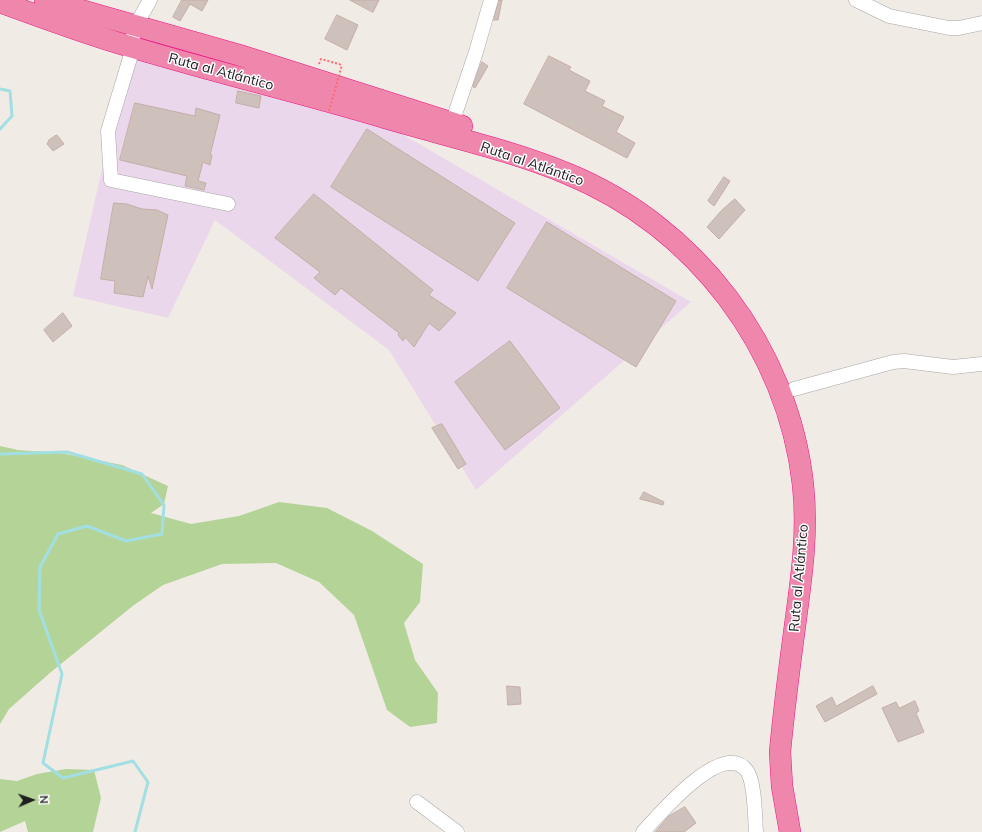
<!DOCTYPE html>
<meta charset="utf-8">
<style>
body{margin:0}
#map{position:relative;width:982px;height:832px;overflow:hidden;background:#f1ebe6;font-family:Mulish,sans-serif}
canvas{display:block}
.north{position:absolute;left:12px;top:780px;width:40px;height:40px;-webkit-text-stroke:3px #fff;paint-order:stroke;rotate:88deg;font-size:11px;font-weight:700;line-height:16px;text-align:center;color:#202020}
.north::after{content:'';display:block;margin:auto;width:14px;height:18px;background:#202020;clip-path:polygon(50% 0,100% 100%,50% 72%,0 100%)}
</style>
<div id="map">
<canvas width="982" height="832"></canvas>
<div class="north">N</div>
</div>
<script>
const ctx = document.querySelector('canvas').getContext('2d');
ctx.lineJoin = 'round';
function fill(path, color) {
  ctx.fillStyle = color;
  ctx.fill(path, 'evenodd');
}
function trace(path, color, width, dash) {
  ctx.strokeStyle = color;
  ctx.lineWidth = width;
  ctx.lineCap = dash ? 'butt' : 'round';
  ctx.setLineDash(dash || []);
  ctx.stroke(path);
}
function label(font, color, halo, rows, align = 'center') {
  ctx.font = font + ' Mulish,sans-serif';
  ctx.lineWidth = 3;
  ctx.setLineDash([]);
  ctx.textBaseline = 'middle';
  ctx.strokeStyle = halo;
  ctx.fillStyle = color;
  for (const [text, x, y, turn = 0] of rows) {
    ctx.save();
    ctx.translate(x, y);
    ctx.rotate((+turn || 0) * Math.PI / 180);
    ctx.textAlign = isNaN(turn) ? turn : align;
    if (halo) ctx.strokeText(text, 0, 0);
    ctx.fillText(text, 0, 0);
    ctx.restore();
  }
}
fill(new Path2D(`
 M 129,51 L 383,123 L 691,302 L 476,490 L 389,350 L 215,220 L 168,318 L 73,296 Z`), '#ebd7eb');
fill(new Path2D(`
 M 0,446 L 18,450 L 61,453 L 122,465 L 168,486 L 164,504 L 151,513 L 191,524 L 239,516 L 279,502 L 327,508 L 372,531 L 423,564 L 420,602 L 404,623 L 415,660 L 438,693 L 437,723 L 410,727 L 387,710 L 354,615 L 319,582 L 276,563 L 222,564 L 163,585 L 134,605 L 51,672 L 9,709 L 0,724 Z
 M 66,769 L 94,770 L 101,798 L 93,832 L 28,832 L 25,821 L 0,832 L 0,779 L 17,781 L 37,774 Z`), '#b4d497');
trace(new Path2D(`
 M 0,89 L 10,91 L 12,116 L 0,129
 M 0,454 L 67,452 L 142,474 L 164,505 L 162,534 L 126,541 L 87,526 L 58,534 L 40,567 L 39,610 L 62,674 L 43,763 L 63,778 L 133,761 L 148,782 L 135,832`), '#a2dfe3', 3);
const building = new Path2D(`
 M 182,0 L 208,0 L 202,11 L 190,4 L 180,21 L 173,17 Z
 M 350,0 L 379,0 L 373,12 Z
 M 499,0 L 502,0 L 498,20 L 494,20 Z
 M 337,15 L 358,25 L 347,50 L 325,39 Z
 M 549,56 L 571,67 L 569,70 L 590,81 L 585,91 L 605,101 L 602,106 L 624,117 L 616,132 L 635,143 L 627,158 L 524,104 Z
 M 482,62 L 488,66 L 475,88 L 473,87 Z
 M 238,91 L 261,96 L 259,108 L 236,103 Z
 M 135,103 L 195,116 L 196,108 L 220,115 L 210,155 L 212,155 L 210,165 L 203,162 L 198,181 L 206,183 L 204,190 L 185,186 L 187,176 L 120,160 Z
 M 367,129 L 515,223 L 478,281 L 331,187 Z
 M 57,135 L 64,144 L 53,151 L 47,144 L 49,140 Z
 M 724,177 L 730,181 L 714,206 L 708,201 Z
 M 314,194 L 433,290 L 429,295 L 456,313 L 439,331 L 429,323 L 414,347 L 405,337 L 403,341 L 398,335 L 399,333 L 341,288 L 335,295 L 314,278 L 320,272 L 275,238 Z
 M 735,199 L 745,210 L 719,239 L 707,227 L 721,211 Z
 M 114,203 L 127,204 L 142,209 L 157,210 L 168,215 L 152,289 L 148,276 L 143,297 L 114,293 L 115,281 L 101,279 Z
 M 547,222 L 676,301 L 636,367 L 507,288 Z
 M 63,313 L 72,326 L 53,342 L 44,330 Z
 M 510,341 L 560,408 L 505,450 L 455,382 Z
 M 442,424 L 466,464 L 458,469 L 432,428 Z
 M 644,492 L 664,502 L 663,505 L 640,499 Z
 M 507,686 L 520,687 L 521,704 L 508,705 Z
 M 873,686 L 877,694 L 825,722 L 816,706 L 832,697 L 836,706 Z
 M 915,701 L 919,711 L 916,713 L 924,732 L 898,742 L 882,708 L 896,702 L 899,708 Z
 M 685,807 L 696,823 L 684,832 L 655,832 L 669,816 Z`);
fill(building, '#cec0bb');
trace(building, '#c5aea6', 1);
const minor = new Path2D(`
 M 150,0 C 142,15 130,30 133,48 L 108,131 L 111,180 L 228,204
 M 856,0 L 889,16 L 949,28 L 959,28 L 982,23
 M 452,123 L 476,52 L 491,0
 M 794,389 L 893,362 L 904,361 L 953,367 L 982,364
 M 417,802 L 457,832
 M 643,832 C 659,815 723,738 747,771 C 755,782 755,818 756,832`);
const highway = new Path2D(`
 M 45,0 L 239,55 L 462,126
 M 0,2 C 38,16 76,30 115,42 C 202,69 291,90 379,116 C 441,135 509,149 568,174 C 695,226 788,348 803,485 C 808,530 802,574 796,618 C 790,663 784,707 780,752 L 782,786 L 790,832`);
trace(minor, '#a7a7a7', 15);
trace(highway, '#eb1785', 22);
trace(new Path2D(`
 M 319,64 L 321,59 L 342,65`), '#ff6974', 2, [2, 2]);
trace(minor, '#fff', 14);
trace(highway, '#ef87ad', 21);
trace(new Path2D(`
 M 329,111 L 342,65`), '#ff6974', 2, [2, 2]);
label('14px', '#202020', '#fff', [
 ["Ruta al Atlántico",221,72,15],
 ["Ruta al Atlántico",532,164,19],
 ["Ruta al Atlántico",799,578,-85]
]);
</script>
